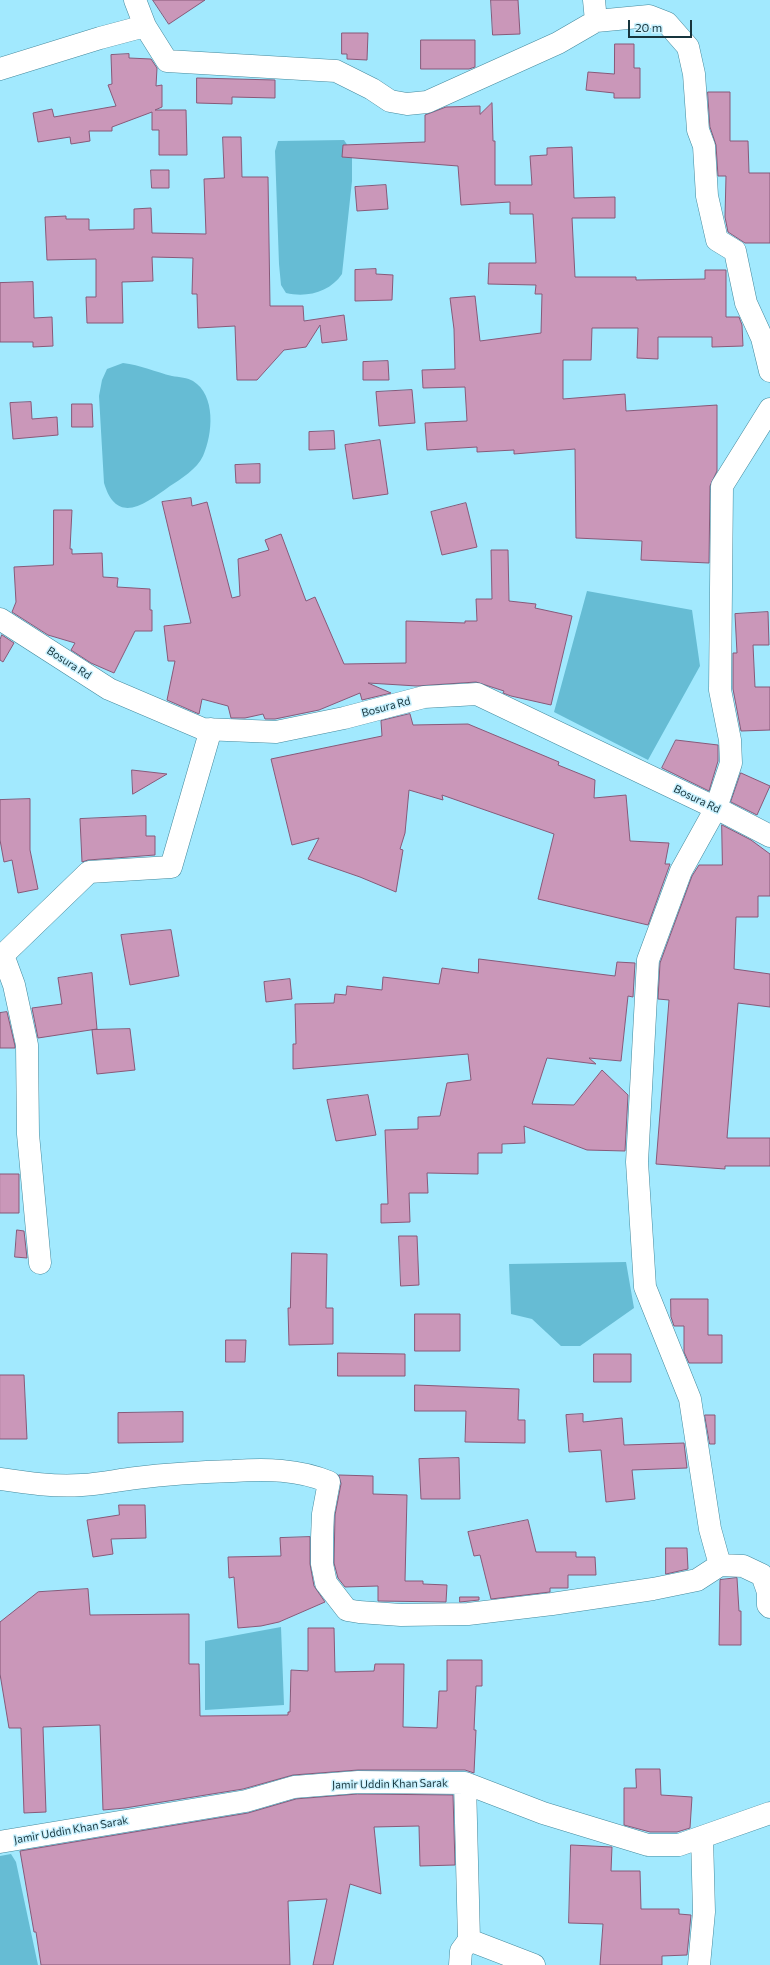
<!DOCTYPE html>
<style>
body{margin:0}
#map{position:relative;width:770px;height:1965px;overflow:hidden;background:#a2e9fe;font-family:Commissioner,sans-serif}
canvas{display:block}
.scale{position:absolute;left:628px;top:20px;width:64px;height:18px;box-sizing:border-box;border:2px solid #17353d;border-top:0;padding-left:5px;font-size:12px;line-height:14px;white-space:nowrap;color:#17353d;-webkit-text-stroke:3px #c9f1fe;paint-order:stroke}
</style>
<div id="map">
<canvas width="770" height="1965"></canvas>
<div class="scale">20 m</div>
</div>
<script>
const ctx = document.querySelector('canvas').getContext('2d');
ctx.lineJoin = 'round';
function fill(path, color) {
  ctx.fillStyle = color;
  ctx.fill(path, 'evenodd');
}
function trace(path, color, width, dash) {
  ctx.strokeStyle = color;
  ctx.lineWidth = width;
  ctx.lineCap = dash ? 'butt' : 'round';
  ctx.setLineDash(dash || []);
  ctx.stroke(path);
}
function label(font, color, halo, rows, align = 'center') {
  ctx.font = font + ' Commissioner,sans-serif';
  ctx.lineWidth = 3;
  ctx.setLineDash([]);
  ctx.textBaseline = 'middle';
  ctx.strokeStyle = halo;
  ctx.fillStyle = color;
  for (const [text, x, y, turn = 0] of rows) {
    ctx.save();
    ctx.translate(x, y);
    ctx.rotate((+turn || 0) * Math.PI / 180);
    ctx.textAlign = isNaN(turn) ? turn : align;
    if (halo) ctx.strokeText(text, 0, 0);
    ctx.fillText(text, 0, 0);
    ctx.restore();
  }
}
fill(new Path2D(`
 M 344,140 L 352,152 L 352,181 L 342,274 C 330,292 307,298 286,293 L 281,285 L 279,264 L 275,151 L 278,141 Z
 M 123,363 C 140,365 156,372 172,376 C 179,377 188,378 193,381 C 216,395 213,434 203,456 C 197,469 181,479 170,486 C 145,504 117,526 104,483 L 99,396 L 102,380 L 107,369 Z
 M 587,591 L 692,610 L 700,666 L 648,760 L 554,712 Z
 M 626,1262 L 634,1308 L 580,1346 L 561,1346 L 532,1319 L 511,1314 L 509,1264 Z
 M 281,1627 L 284,1705 L 205,1710 L 205,1641 Z
 M 11,1854 L 16,1862 L 38,1965 L 0,1965 L 0,1856 Z`), '#66bcd4');
const building = new Path2D(`
 M 153,0 L 205,0 L 169,24 Z
 M 491,0 L 518,0 L 520,34 L 493,35 Z
 M 342,33 L 368,33 L 367,60 L 347,59 L 347,54 L 342,54 Z
 M 421,40 L 475,40 L 475,67 L 469,69 L 421,69 Z
 M 615,44 L 634,44 L 634,68 L 640,68 L 640,98 L 614,98 L 614,93 L 586,90 L 588,72 L 614,74 Z
 M 129,54 L 129,58 L 151,59 L 157,68 L 156,86 L 162,85 L 162,107 L 155,110 L 186,110 L 187,155 L 159,155 L 159,130 L 152,130 L 152,112 L 112,127 L 112,131 L 89,131 L 90,141 L 71,144 L 70,137 L 38,142 L 33,113 L 52,109 L 54,117 L 116,106 L 108,85 L 112,84 L 111,55 Z
 M 197,78 L 275,80 L 275,98 L 232,97 L 232,104 L 197,103 Z
 M 708,92 L 730,92 L 730,141 L 748,141 L 749,173 L 770,173 L 770,243 L 745,243 L 728,232 L 725,217 L 726,176 L 718,176 L 716,145 L 710,127 Z
 M 492,103 L 493,141 L 495,141 L 495,185 L 532,185 L 530,156 L 547,155 L 547,148 L 572,147 L 574,198 L 615,197 L 615,218 L 572,218 L 575,277 L 636,277 L 636,280 L 705,279 L 705,270 L 726,270 L 726,317 L 739,317 L 742,325 L 743,346 L 712,347 L 712,337 L 658,337 L 658,359 L 637,358 L 638,328 L 592,328 L 591,360 L 563,360 L 563,399 L 625,394 L 626,411 L 717,405 L 717,471 L 710,486 L 709,563 L 641,560 L 642,541 L 576,538 L 575,449 L 514,454 L 514,450 L 477,452 L 477,447 L 427,450 L 425,423 L 467,421 L 465,387 L 423,388 L 422,370 L 455,369 L 454,329 L 450,298 L 475,296 L 480,341 L 541,333 L 542,294 L 535,294 L 536,285 L 488,284 L 489,263 L 536,263 L 533,214 L 510,214 L 510,202 L 461,205 L 458,166 L 342,157 L 343,145 L 425,142 L 425,115 L 446,107 L 480,106 L 480,114 Z
 M 223,137 L 241,137 L 242,177 L 268,177 L 270,306 L 303,306 L 304,321 L 344,315 L 347,340 L 322,343 L 320,325 L 306,347 L 284,350 L 257,380 L 237,380 L 235,326 L 198,328 L 197,294 L 192,294 L 193,258 L 152,257 L 153,281 L 122,282 L 123,323 L 87,323 L 86,297 L 96,297 L 96,259 L 47,260 L 45,217 L 66,216 L 66,219 L 89,219 L 89,230 L 134,229 L 134,209 L 151,208 L 152,233 L 206,234 L 204,179 L 224,178 Z
 M 151,170 L 169,170 L 169,188 L 152,188 Z
 M 386,185 L 388,209 L 357,211 L 355,187 Z
 M 376,269 L 376,274 L 393,275 L 392,300 L 355,301 L 355,270 Z
 M 33,282 L 34,318 L 52,317 L 53,346 L 33,347 L 33,342 L 0,342 L 0,283 Z
 M 388,361 L 389,380 L 363,380 L 363,362 Z
 M 412,390 L 415,423 L 379,426 L 376,392 Z
 M 31,402 L 32,419 L 57,417 L 58,435 L 13,439 L 10,403 Z
 M 72,404 L 92,404 L 93,427 L 72,427 Z
 M 334,431 L 335,449 L 309,450 L 309,432 Z
 M 380,440 L 388,494 L 353,499 L 345,445 Z
 M 260,464 L 260,483 L 236,483 L 235,465 Z
 M 191,498 L 192,506 L 207,502 L 232,598 L 240,596 L 238,559 L 269,550 L 265,540 L 281,534 L 306,601 L 315,597 L 344,664 L 406,663 L 406,621 L 465,623 L 465,621 L 477,621 L 476,599 L 492,599 L 491,550 L 508,550 L 509,601 L 536,604 L 535,608 L 572,616 L 551,705 L 511,696 L 503,693 L 504,691 L 476,682 L 417,686 L 368,683 L 391,693 L 362,700 L 360,693 L 319,710 L 275,719 L 265,719 L 263,714 L 245,718 L 231,718 L 228,706 L 202,699 L 199,714 L 167,700 L 175,661 L 168,661 L 164,626 L 191,623 L 162,502 Z
 M 466,503 L 477,547 L 442,555 L 431,512 Z
 M 54,510 L 72,510 L 70,549 L 72,549 L 72,554 L 102,553 L 103,577 L 118,578 L 117,587 L 150,589 L 150,610 L 152,610 L 152,631 L 135,631 L 114,673 L 91,663 L 71,650 L 75,643 L 48,635 L 12,612 L 16,602 L 14,567 L 53,565 Z
 M 768,612 L 769,645 L 753,645 L 755,687 L 770,687 L 770,730 L 741,731 L 733,689 L 733,653 L 737,653 L 735,614 Z
 M 2,635 L 14,643 L 3,662 L 0,660 L 0,640 Z
 M 410,714 L 413,725 L 468,724 L 559,762 L 558,765 L 595,780 L 594,798 L 626,795 L 630,841 L 669,843 L 665,864 L 670,864 L 648,925 L 538,899 L 554,834 L 442,795 L 443,800 L 409,790 L 405,833 L 400,849 L 403,850 L 396,892 L 360,877 L 308,859 L 319,838 L 292,845 L 271,759 L 382,736 L 381,721 Z
 M 676,740 L 718,745 L 718,761 L 709,791 L 662,768 Z
 M 132,770 L 167,774 L 133,794 Z
 M 741,773 L 770,786 L 757,815 L 731,802 Z
 M 30,799 L 30,850 L 38,889 L 18,893 L 12,860 L 4,862 L 0,840 L 0,800 Z
 M 146,816 L 146,836 L 155,836 L 155,855 L 88,860 L 82,862 L 80,819 Z
 M 722,825 L 751,840 L 770,854 L 770,896 L 758,896 L 758,917 L 736,917 L 734,969 L 770,974 L 770,1007 L 738,1003 L 727,1138 L 770,1138 L 770,1166 L 725,1166 L 725,1169 L 656,1164 L 669,1000 L 658,999 L 660,963 L 692,876 L 699,865 L 722,865 Z
 M 171,930 L 179,976 L 130,985 L 121,935 Z
 M 479,959 L 615,976 L 617,962 L 635,963 L 633,997 L 628,996 L 621,1061 L 589,1058 L 596,1064 L 547,1058 L 532,1104 L 574,1105 L 602,1070 L 628,1095 L 625,1151 L 587,1150 L 524,1126 L 525,1143 L 502,1144 L 502,1153 L 478,1153 L 478,1174 L 427,1173 L 428,1193 L 409,1193 L 410,1222 L 381,1223 L 381,1204 L 388,1204 L 385,1130 L 418,1129 L 418,1117 L 440,1116 L 447,1083 L 471,1080 L 468,1054 L 293,1069 L 293,1044 L 296,1044 L 295,1004 L 334,1003 L 335,994 L 346,995 L 347,986 L 382,990 L 383,977 L 439,984 L 442,968 L 478,973 Z
 M 92,973 L 97,1029 L 38,1038 L 32,1008 L 62,1004 L 58,978 Z
 M 290,979 L 292,999 L 266,1002 L 264,982 Z
 M 7,1012 L 15,1046 L 15,1048 L 0,1048 L 0,1013 Z
 M 130,1029 L 135,1070 L 97,1074 L 92,1030 Z
 M 368,1095 L 376,1135 L 336,1141 L 327,1100 Z
 M 0,1174 L 19,1174 L 19,1213 L 0,1213 Z
 M 17,1230 L 24,1231 L 27,1258 L 15,1257 Z
 M 399,1236 L 417,1236 L 419,1285 L 401,1286 Z
 M 292,1253 L 327,1254 L 326,1308 L 333,1308 L 333,1344 L 289,1345 L 288,1308 L 290,1308 Z
 M 671,1299 L 708,1299 L 708,1335 L 722,1335 L 722,1363 L 689,1363 L 684,1352 L 684,1326 L 674,1326 L 671,1317 Z
 M 415,1314 L 460,1314 L 460,1351 L 415,1351 Z
 M 226,1340 L 246,1340 L 245,1362 L 226,1362 Z
 M 338,1353 L 405,1354 L 405,1376 L 338,1376 Z
 M 594,1354 L 631,1354 L 631,1382 L 594,1382 Z
 M 0,1375 L 24,1375 L 27,1439 L 0,1439 Z
 M 415,1385 L 519,1389 L 518,1420 L 525,1420 L 525,1443 L 465,1442 L 466,1411 L 415,1411 Z
 M 183,1412 L 183,1442 L 118,1443 L 118,1413 Z
 M 583,1414 L 583,1422 L 622,1418 L 624,1445 L 684,1443 L 687,1468 L 632,1470 L 635,1499 L 606,1502 L 601,1450 L 569,1452 L 566,1415 Z
 M 705,1415 L 715,1415 L 715,1444 L 710,1444 Z
 M 459,1458 L 460,1499 L 421,1499 L 419,1459 Z
 M 339,1475 L 373,1476 L 373,1494 L 407,1495 L 405,1581 L 423,1581 L 423,1584 L 447,1585 L 446,1602 L 378,1601 L 378,1586 L 345,1587 L 338,1578 L 334,1563 L 335,1515 L 341,1484 Z
 M 119,1505 L 145,1505 L 146,1538 L 111,1539 L 113,1554 L 93,1557 L 87,1520 L 119,1515 Z
 M 528,1520 L 536,1552 L 576,1552 L 576,1557 L 595,1557 L 596,1575 L 568,1575 L 568,1588 L 550,1588 L 550,1592 L 491,1599 L 480,1555 L 474,1556 L 468,1532 Z
 M 310,1537 L 310,1564 L 314,1586 L 325,1602 L 279,1622 L 261,1626 L 238,1628 L 234,1577 L 229,1578 L 228,1557 L 281,1556 L 280,1538 Z
 M 666,1548 L 687,1548 L 688,1569 L 666,1574 Z
 M 737,1578 L 739,1611 L 741,1611 L 741,1645 L 719,1645 L 720,1580 Z
 M 88,1589 L 90,1615 L 189,1614 L 189,1664 L 199,1664 L 200,1716 L 288,1715 L 288,1712 L 290,1712 L 291,1670 L 308,1671 L 308,1628 L 334,1628 L 335,1672 L 374,1671 L 375,1664 L 404,1664 L 403,1727 L 437,1728 L 439,1691 L 447,1691 L 447,1660 L 482,1660 L 482,1686 L 476,1686 L 474,1730 L 476,1730 L 474,1773 L 465,1770 L 358,1770 L 293,1775 L 243,1789 L 125,1808 L 103,1810 L 100,1725 L 43,1727 L 46,1812 L 24,1813 L 21,1728 L 9,1728 L 0,1674 L 0,1622 L 38,1592 Z
 M 460,1597 L 479,1597 L 479,1600 L 460,1602 Z
 M 636,1769 L 660,1769 L 661,1795 L 692,1797 L 690,1828 L 677,1832 L 650,1832 L 624,1825 L 624,1788 L 636,1788 Z
 M 358,1794 L 453,1795 L 455,1865 L 420,1866 L 419,1826 L 374,1827 L 381,1894 L 350,1884 L 333,1965 L 313,1965 L 327,1899 L 288,1901 L 290,1965 L 41,1965 L 36,1932 L 34,1932 L 20,1851 L 248,1813 L 296,1799 Z
 M 571,1845 L 612,1847 L 611,1871 L 640,1871 L 641,1909 L 679,1909 L 679,1914 L 691,1915 L 687,1955 L 662,1956 L 662,1965 L 600,1965 L 603,1924 L 569,1923 Z`);
fill(building, '#ca97b9');
trace(building, '#875979', 1);
const minor = new Path2D(`
 M 135,0 L 145,26 L 167,61 L 336,71 L 372,89 L 390,101 L 407,104 L 427,102 L 558,43 L 596,21 L 649,16 L 667,23 L 688,47 L 694,74 L 698,130 L 704,146 L 707,196 L 717,240 L 735,251 L 746,303 L 762,338 L 770,371
 M 594,0 L 596,21
 M 0,69 L 100,38 L 145,26
 M 770,409 L 722,486 L 720,690 L 730,740 L 731,763 L 716,808 L 681,871 L 648,960 L 637,1162 L 645,1287 L 690,1399 L 710,1529 L 720,1565 L 743,1566 L 762,1575 L 768,1592 L 768,1605 L 770,1607
 M 0,619 L 109,689 L 203,729 L 276,732 L 344,718 L 424,697 L 477,694 L 716,808 L 770,836
 M 40,1263 L 28,1134 L 27,1045 L 14,985 L 3,955 L 89,872 L 171,867 L 211,729
 M 0,1479 C 27,1483 54,1487 82,1485 C 100,1484 118,1480 136,1478 C 168,1474 201,1472 233,1471 C 266,1469 298,1469 329,1482 L 323,1514 L 322,1538 L 322,1564 L 326,1583 L 347,1610 L 359,1612 L 401,1615 L 468,1614 L 552,1604 L 653,1589 L 697,1580 L 720,1565
 M 0,1842 L 246,1801 L 294,1787 L 358,1782 L 465,1783 L 543,1813 L 648,1845 L 679,1845 L 770,1813
 M 469,1940 L 534,1965
 M 460,1965 L 461,1951 L 469,1940 L 465,1783
 M 699,1965 L 704,1912 L 702,1837`);
trace(minor, '#44899d', 23);
trace(minor, '#fff', 22);
label('11px', '#17353d', '#c9f1fe', [
 ["Bosura Rd",69,663,33],
 ["Bosura Rd",386,707,-15],
 ["Bosura Rd",697,799,26],
 ["Jamir Uddin Khan Sarak",390,1784,-1],
 ["Jamir Uddin Khan Sarak",71,1830,-10]
]);
</script>
